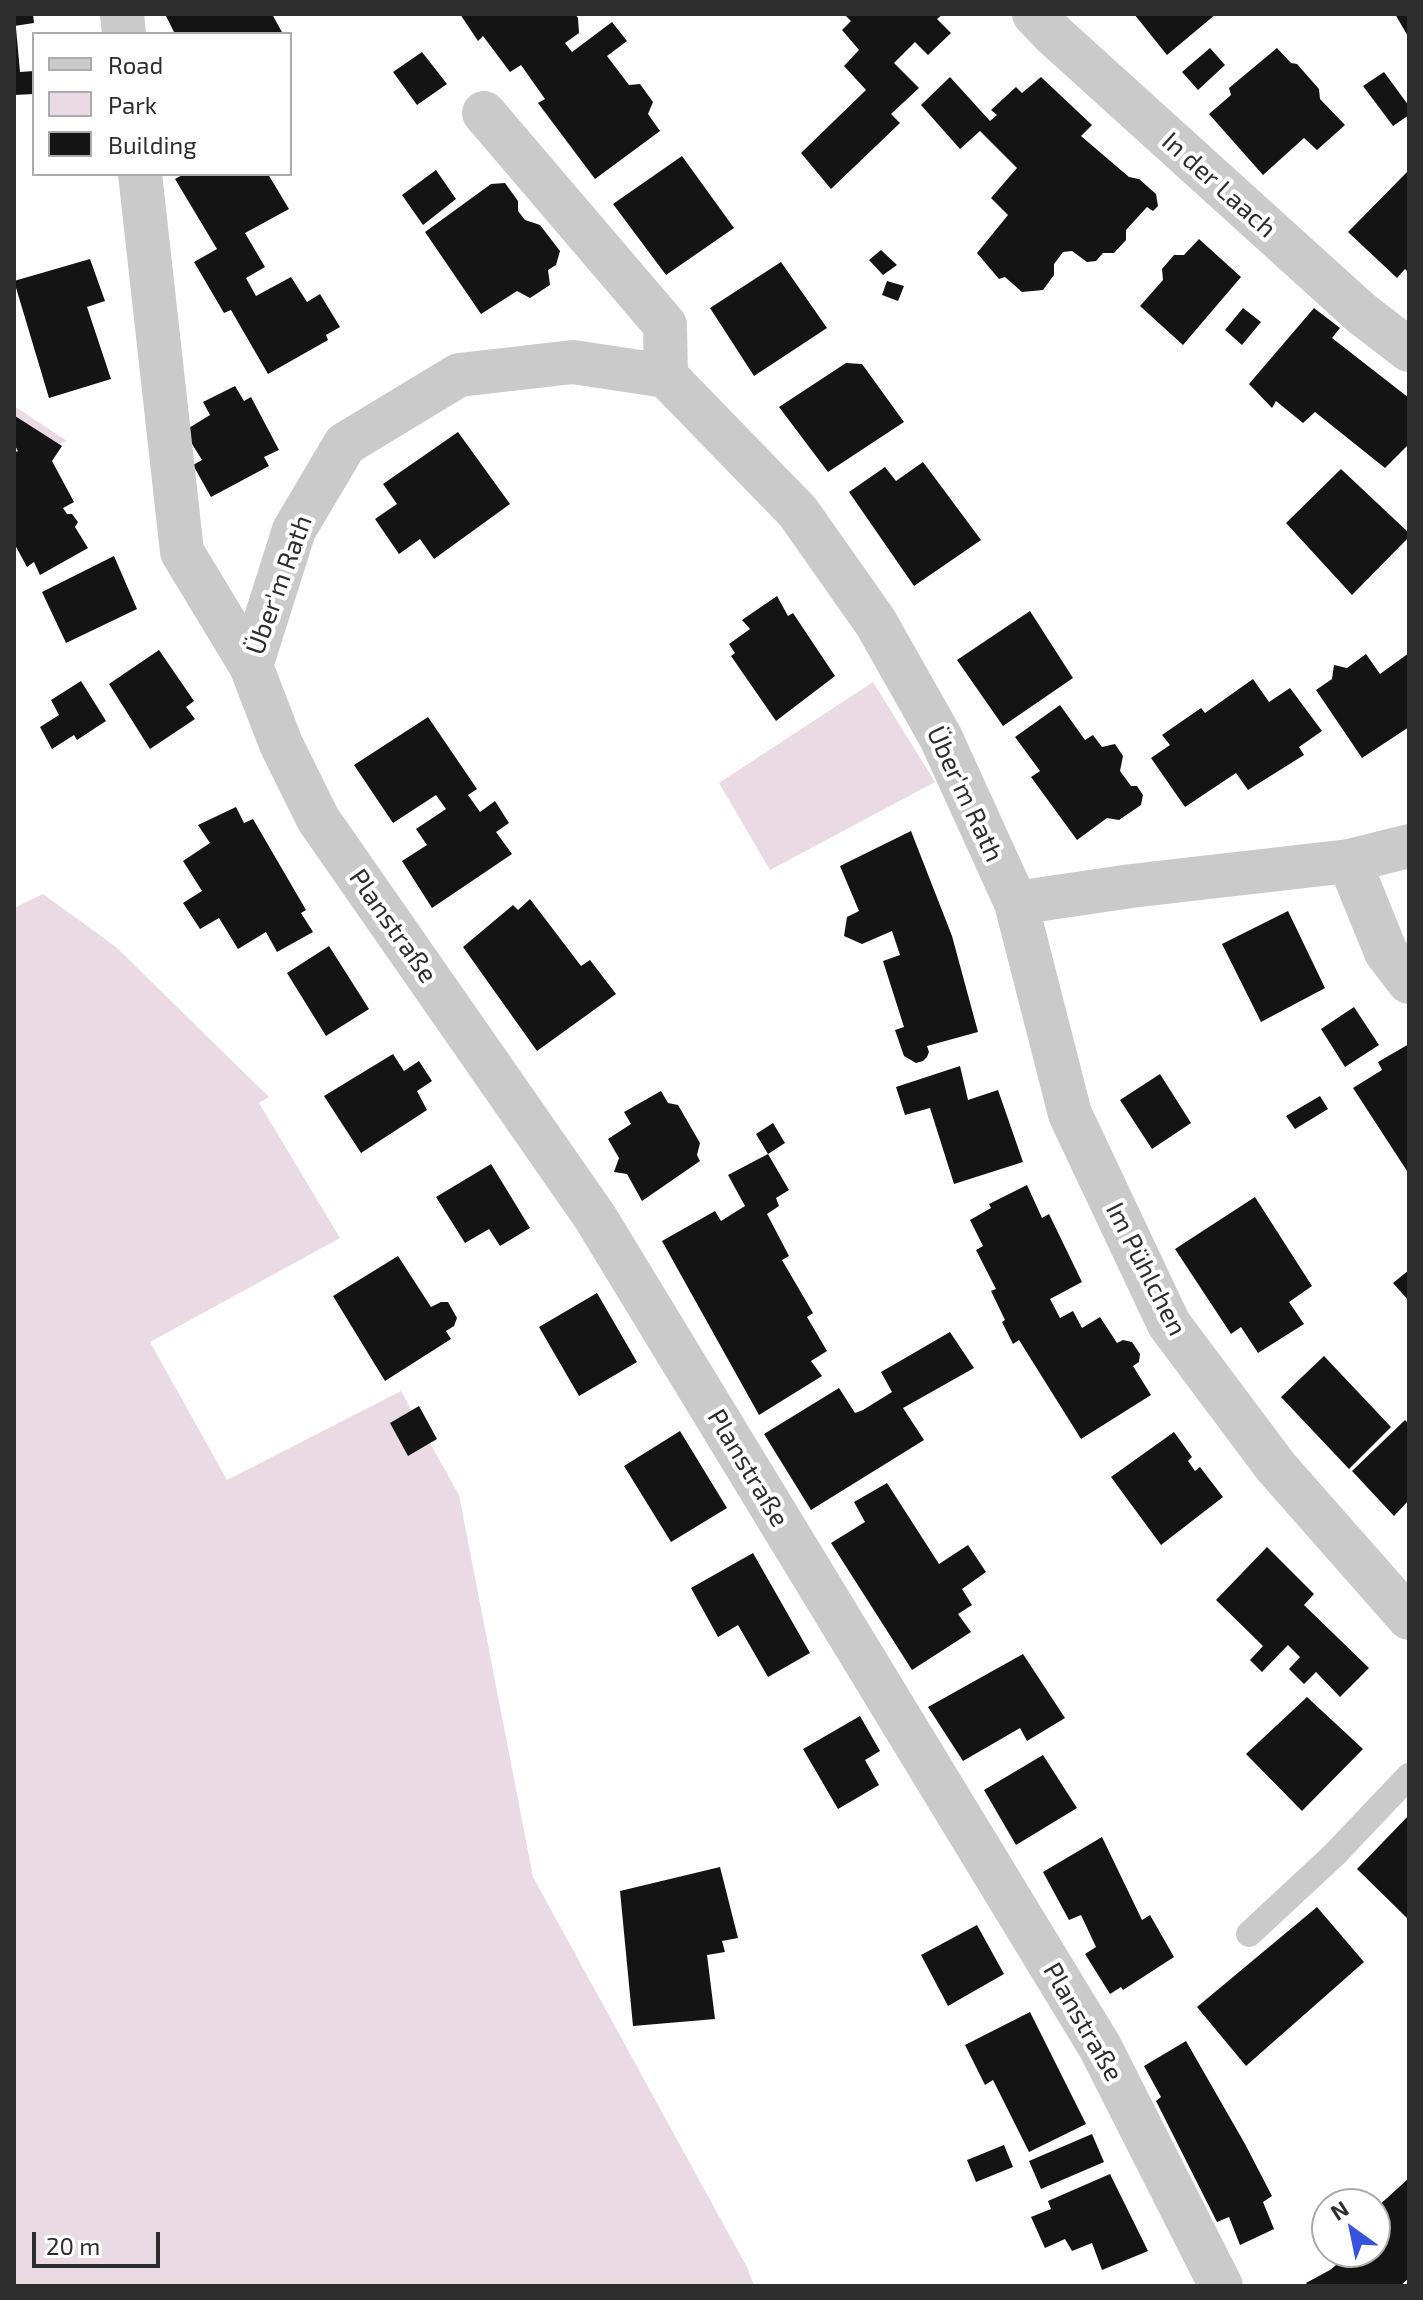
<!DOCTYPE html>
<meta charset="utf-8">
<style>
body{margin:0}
#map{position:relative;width:1423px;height:2300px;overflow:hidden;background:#fff;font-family:"Exo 2",sans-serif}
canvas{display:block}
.frame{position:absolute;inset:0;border:16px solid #2d2d2d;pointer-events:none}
.legend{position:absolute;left:32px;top:32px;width:260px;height:144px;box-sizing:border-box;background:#fff;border:2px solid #ababab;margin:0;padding:10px 14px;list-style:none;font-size:24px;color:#2d2d2d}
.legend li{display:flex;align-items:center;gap:16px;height:40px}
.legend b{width:40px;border:2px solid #ababab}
.north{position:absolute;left:1311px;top:2188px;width:80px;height:80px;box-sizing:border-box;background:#fff;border:2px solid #ababab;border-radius:50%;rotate:327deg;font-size:22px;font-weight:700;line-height:32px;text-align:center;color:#2d2d2d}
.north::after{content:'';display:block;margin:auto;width:28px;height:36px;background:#3553dd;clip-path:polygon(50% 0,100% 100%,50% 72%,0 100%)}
.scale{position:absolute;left:32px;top:2232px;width:128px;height:36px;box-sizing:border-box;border:4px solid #2d2d2d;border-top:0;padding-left:10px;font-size:24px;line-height:28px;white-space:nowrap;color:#2d2d2d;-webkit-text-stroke:6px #fff;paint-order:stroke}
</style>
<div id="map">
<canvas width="1423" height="2300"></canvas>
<div class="frame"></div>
<ul class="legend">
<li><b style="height:10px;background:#cacaca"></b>Road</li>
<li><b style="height:22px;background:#eadae4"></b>Park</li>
<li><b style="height:22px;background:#141414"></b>Building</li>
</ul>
<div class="north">N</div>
<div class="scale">20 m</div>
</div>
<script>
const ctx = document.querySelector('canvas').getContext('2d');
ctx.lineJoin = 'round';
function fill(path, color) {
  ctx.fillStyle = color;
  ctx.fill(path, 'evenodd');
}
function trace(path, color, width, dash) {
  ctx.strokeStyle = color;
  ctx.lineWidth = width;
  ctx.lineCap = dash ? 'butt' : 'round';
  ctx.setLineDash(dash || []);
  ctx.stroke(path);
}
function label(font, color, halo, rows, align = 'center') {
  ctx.font = font + ' "Exo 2",sans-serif';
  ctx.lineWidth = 8;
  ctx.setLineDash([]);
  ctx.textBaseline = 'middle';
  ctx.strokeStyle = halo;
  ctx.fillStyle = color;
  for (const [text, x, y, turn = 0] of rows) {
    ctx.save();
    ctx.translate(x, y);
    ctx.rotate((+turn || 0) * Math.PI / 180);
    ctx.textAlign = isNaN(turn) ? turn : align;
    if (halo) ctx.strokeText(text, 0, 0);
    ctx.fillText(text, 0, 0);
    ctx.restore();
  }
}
fill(new Path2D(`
 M 14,406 L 67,441 L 14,460 Z
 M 873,682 L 935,782 L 770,870 L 719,783 Z
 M 43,894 L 116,947 L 269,1097 L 259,1103 L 340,1238 L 150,1342 L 227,1480 L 401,1391 L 459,1495 L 533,1877 L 748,2269 L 754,2286 L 14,2286 L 14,908 Z`), '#eadae4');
fill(new Path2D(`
 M 14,14 L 33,14 L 34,23 L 14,26 Z
 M 165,14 L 272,14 L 283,34 L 175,34 Z
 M 460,14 L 575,14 L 578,18 L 579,33 L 565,43 L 572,52 L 612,22 L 627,41 L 607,56 L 629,85 L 640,84 L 653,102 L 648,114 L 660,131 L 595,179 L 538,103 L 545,99 L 521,65 L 510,72 L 483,36 L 478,41 Z
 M 844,14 L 943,14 L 937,19 L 951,33 L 928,55 L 915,42 L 894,63 L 919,88 L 891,114 L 900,123 L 831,189 L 801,153 L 866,90 L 844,66 L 859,50 L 842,30 L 851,21 Z
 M 1134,14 L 1216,14 L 1167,55 Z
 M 1395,14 L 1409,14 L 1409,38 Z
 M 14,28 L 16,28 L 20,72 L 34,71 L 34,94 L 14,95 Z
 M 1210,48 L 1225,65 L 1198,90 L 1182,72 Z
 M 1277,48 L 1291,63 L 1297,64 L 1319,89 L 1320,99 L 1345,125 L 1317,150 L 1304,138 L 1263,175 L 1209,114 L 1231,95 L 1229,88 Z
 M 422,52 L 447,84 L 417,105 L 393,72 Z
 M 1384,72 L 1409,106 L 1409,115 L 1393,126 L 1363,86 Z
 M 950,77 L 990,121 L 997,115 L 991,110 L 1016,87 L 1022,93 L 1041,77 L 1092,125 L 1081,136 L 1129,177 L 1139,179 L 1156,194 L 1158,206 L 1153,211 L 1147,207 L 1126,230 L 1126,240 L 1114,253 L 1103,253 L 1096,261 L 1087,262 L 1072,251 L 1063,252 L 1054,264 L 1054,275 L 1043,290 L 1022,292 L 1005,277 L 999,279 L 977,253 L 1008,215 L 991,198 L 1017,168 L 980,131 L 960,149 L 921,105 Z
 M 682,156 L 734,228 L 666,275 L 613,204 Z
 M 436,170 L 456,199 L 423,225 L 402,195 Z
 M 1409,170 L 1409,273 L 1405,269 L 1397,278 L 1348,232 Z
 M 184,174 L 268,174 L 289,209 L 245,233 L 265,267 L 246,278 L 256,296 L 291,277 L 307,302 L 320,294 L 340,327 L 326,335 L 328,340 L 268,374 L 231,310 L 224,313 L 194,262 L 217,249 L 175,179 Z
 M 505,183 L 518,201 L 518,211 L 525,220 L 540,225 L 560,251 L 556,265 L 548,270 L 550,285 L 530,298 L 517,291 L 481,314 L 425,232 L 491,184 Z
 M 1199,239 L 1241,277 L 1183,345 L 1140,306 L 1163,280 L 1162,269 L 1174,255 L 1184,255 Z
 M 881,250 L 897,265 L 883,275 L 869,260 Z
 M 90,259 L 105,301 L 87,307 L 111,379 L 49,398 L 14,281 Z
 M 781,262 L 827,328 L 754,376 L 710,308 Z
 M 887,281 L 904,286 L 898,301 L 882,295 Z
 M 1243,308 L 1261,322 L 1242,345 L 1225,330 Z
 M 1314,308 L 1340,328 L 1332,338 L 1409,398 L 1409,444 L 1385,468 L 1315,412 L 1303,423 L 1276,401 L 1272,408 L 1249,384 Z
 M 846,363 L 862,364 L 904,422 L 828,472 L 779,407 Z
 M 235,386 L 244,401 L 251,397 L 279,450 L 264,457 L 269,466 L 211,497 L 193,465 L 202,460 L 184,431 L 210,415 L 203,402 Z
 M 15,416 L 62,446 L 52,461 L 74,502 L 63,508 L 67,514 L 72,514 L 78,522 L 75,527 L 88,548 L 40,575 L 34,562 L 27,567 L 14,543 L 14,453 L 18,451 L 14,444 Z
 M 458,432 L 510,504 L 434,559 L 420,539 L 399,554 L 375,519 L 397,504 L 383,484 Z
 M 923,462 L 981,540 L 914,586 L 849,492 L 885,467 L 896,481 Z
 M 1341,469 L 1409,533 L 1409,537 L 1352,595 L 1286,523 Z
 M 114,556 L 137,609 L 66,643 L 42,592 Z
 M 777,596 L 788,616 L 793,613 L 835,676 L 776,721 L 731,656 L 735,653 L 729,644 L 750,629 L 742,620 Z
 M 1030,611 L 1073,678 L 1003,726 L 957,660 Z
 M 159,650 L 194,701 L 186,707 L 195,719 L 150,749 L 109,684 Z
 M 1409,653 L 1409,727 L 1362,758 L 1316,690 L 1332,679 L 1334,665 L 1347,668 L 1366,654 L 1380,674 Z
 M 1253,679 L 1269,702 L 1290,688 L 1322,731 L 1299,747 L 1304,755 L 1248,790 L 1236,773 L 1185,807 L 1151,758 L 1170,745 L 1162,735 L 1201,708 L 1205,713 Z
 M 81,681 L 106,721 L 77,740 L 74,735 L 52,749 L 40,727 L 59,715 L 51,700 Z
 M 1060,705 L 1085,740 L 1093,735 L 1102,747 L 1115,744 L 1123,756 L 1120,771 L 1131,786 L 1137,786 L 1143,795 L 1141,805 L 1119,820 L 1107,818 L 1077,840 L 1031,777 L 1040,771 L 1015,737 Z
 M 428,717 L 477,789 L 468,795 L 480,812 L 495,801 L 509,823 L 496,832 L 512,854 L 432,908 L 402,861 L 427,845 L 416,829 L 446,809 L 436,795 L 393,823 L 354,765 Z
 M 236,807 L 244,823 L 253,819 L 306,910 L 301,913 L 313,932 L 277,952 L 266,932 L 238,949 L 219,918 L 200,929 L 183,903 L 202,891 L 183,861 L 210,843 L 198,825 Z
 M 911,831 L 952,936 L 978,1032 L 927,1046 L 929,1052 L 927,1057 L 923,1061 L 916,1063 L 904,1056 L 895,1030 L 904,1027 L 883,961 L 900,955 L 892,931 L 862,944 L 844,936 L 847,917 L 859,911 L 840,866 Z
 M 530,899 L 581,966 L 590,960 L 616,994 L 537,1051 L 463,947 L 513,905 L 518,910 Z
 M 1288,911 L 1325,988 L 1261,1022 L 1222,944 Z
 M 329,946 L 369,1009 L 326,1036 L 287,973 Z
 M 1354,1007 L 1379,1045 L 1345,1067 L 1321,1029 Z
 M 1409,1044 L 1409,1174 L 1353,1088 L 1382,1070 L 1378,1062 Z
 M 393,1054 L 404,1071 L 419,1061 L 432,1081 L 417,1091 L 427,1110 L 361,1153 L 324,1096 Z
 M 960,1066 L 968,1100 L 998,1090 L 1023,1162 L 954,1184 L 930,1108 L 905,1115 L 896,1087 Z
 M 1160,1074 L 1191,1123 L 1152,1149 L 1120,1100 Z
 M 661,1091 L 668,1103 L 678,1105 L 700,1143 L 697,1155 L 700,1161 L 642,1201 L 627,1174 L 614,1172 L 619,1158 L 608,1139 L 631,1124 L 624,1112 Z
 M 1320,1096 L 1328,1109 L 1295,1129 L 1286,1116 Z
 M 773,1123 L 785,1143 L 768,1154 L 789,1190 L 776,1198 L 779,1206 L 767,1214 L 789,1256 L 782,1260 L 813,1313 L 807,1317 L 827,1351 L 811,1361 L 822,1376 L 759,1415 L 662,1241 L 715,1211 L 721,1221 L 745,1206 L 728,1175 L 768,1154 L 756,1134 Z
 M 491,1164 L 530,1228 L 500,1246 L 489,1229 L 465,1243 L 436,1197 Z
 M 1027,1185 L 1042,1218 L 1049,1214 L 1082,1282 L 1050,1299 L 1060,1318 L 1073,1311 L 1082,1328 L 1100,1317 L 1117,1343 L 1123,1340 L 1132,1342 L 1140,1354 L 1139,1362 L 1133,1366 L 1151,1395 L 1081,1439 L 1019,1340 L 1013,1344 L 1002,1322 L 1005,1320 L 991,1291 L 996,1289 L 976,1250 L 983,1246 L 970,1220 L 991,1208 L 989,1204 Z
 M 1255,1197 L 1312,1286 L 1289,1302 L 1304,1324 L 1258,1353 L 1241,1327 L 1231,1334 L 1175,1249 Z
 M 398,1256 L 431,1307 L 441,1302 L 448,1302 L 457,1318 L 454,1326 L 446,1331 L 451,1339 L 385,1381 L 333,1296 Z
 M 1409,1270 L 1409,1301 L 1393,1283 Z
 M 597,1293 L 637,1362 L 579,1396 L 539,1327 Z
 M 950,1332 L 974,1368 L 903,1408 L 924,1440 L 811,1510 L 764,1434 L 839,1388 L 855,1413 L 863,1410 L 892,1392 L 881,1372 Z
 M 1324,1356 L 1391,1427 L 1349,1469 L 1281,1397 Z
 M 419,1406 L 437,1439 L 408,1456 L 390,1423 Z
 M 1405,1420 L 1409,1424 L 1409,1500 L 1394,1516 L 1352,1471 Z
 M 680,1431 L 727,1508 L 671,1542 L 624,1466 Z
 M 1174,1432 L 1192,1457 L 1188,1461 L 1195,1471 L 1200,1467 L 1223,1497 L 1161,1545 L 1111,1477 Z
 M 887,1483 L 939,1564 L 968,1545 L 986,1572 L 962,1589 L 972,1605 L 958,1614 L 971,1632 L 912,1670 L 831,1543 L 865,1522 L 854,1502 Z
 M 1267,1547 L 1314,1594 L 1304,1605 L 1369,1668 L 1340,1697 L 1316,1672 L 1304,1684 L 1289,1669 L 1300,1657 L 1288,1645 L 1262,1672 L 1250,1660 L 1263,1646 L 1216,1600 Z
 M 753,1553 L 810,1653 L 768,1677 L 738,1625 L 718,1637 L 691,1588 Z
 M 1023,1654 L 1065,1718 L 1027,1741 L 1020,1728 L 963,1761 L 928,1707 Z
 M 1307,1697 L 1363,1749 L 1302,1811 L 1246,1754 Z
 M 860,1716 L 880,1751 L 865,1760 L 879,1785 L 838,1809 L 803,1749 Z
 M 1043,1755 L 1077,1808 L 1016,1845 L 984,1790 Z
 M 1409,1815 L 1409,1920 L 1357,1869 Z
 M 1102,1837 L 1142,1920 L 1150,1915 L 1174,1957 L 1123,1990 L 1121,1987 L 1110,1994 L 1085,1954 L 1096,1947 L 1081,1915 L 1069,1920 L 1043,1872 Z
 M 720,1867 L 738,1938 L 722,1941 L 725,1952 L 707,1955 L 715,2019 L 633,2026 L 620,1891 Z
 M 1317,1907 L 1364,1962 L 1246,2066 L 1197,2007 Z
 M 977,1925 L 1004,1974 L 948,2006 L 921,1955 Z
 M 1030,2012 L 1086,2124 L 1029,2152 L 993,2080 L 985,2085 L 965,2045 Z
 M 1186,2041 L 1245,2144 L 1272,2196 L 1263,2202 L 1274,2229 L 1240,2245 L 1229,2217 L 1217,2222 L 1156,2101 L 1161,2097 L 1144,2066 Z
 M 1092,2134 L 1104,2162 L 1041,2189 L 1029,2161 Z
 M 1004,2145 L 1013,2167 L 976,2182 L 967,2160 Z
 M 1110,2174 L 1148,2251 L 1102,2270 L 1092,2243 L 1072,2251 L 1065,2239 L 1045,2248 L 1031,2217 L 1051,2209 L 1048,2201 Z
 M 1409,2178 L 1409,2278 L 1400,2286 L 1308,2286 L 1306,2283 L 1330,2270 L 1352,2252 L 1375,2252 L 1375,2209 Z`), '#141414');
trace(new Path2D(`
 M 1249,1934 L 1334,1855 L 1409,1776`), '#cacaca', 26);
trace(new Path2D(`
 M 122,14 L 124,34
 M 1034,14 L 1054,35 L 1361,313 L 1409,350
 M 484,113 L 665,325 L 666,376
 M 140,174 L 182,552 L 251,666 L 281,744 L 318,819 L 595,1217 L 1100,2047 L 1221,2286
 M 251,666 L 294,530 L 345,444 L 459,375 L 573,362 L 666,376 L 798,512 L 876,623 L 941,738 L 1016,903 L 1070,1114 L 1169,1324 L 1276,1467 L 1409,1618
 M 1349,861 L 1386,952 L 1409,982
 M 1016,903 L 1131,886 L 1349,861 L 1409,846`), '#cacaca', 44);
label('26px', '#2d2d2d', '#fff', [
 ["In der Laach",1219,185,42],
 ["Über'm Rath",279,585,-70],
 ["Über'm Rath",965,794,65],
 ["Planstraße",393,926,55],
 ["Im Pühlchen",1146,1269,63],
 ["Planstraße",748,1468,59],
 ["Planstraße",1083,2022,60]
]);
</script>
